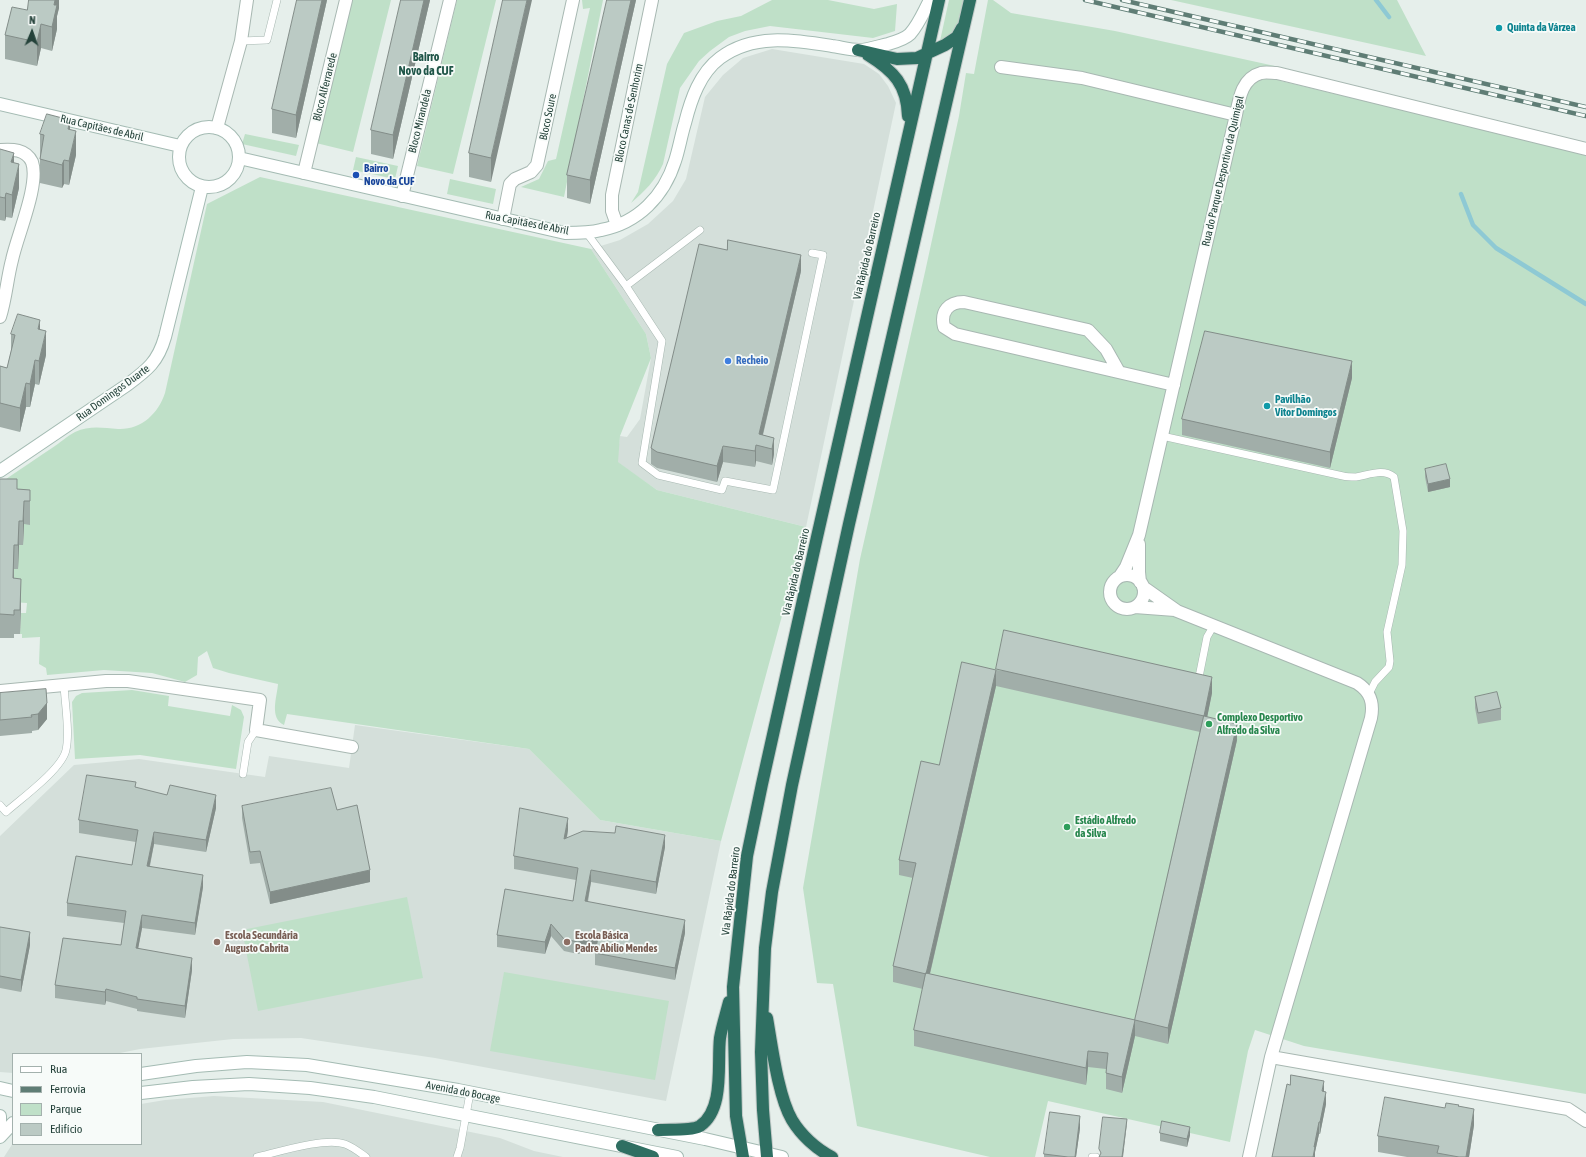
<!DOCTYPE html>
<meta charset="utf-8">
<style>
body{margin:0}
#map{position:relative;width:1586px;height:1157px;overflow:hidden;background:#e6efeb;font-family:"Asap Condensed",sans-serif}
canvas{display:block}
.legend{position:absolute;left:12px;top:1053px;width:130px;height:92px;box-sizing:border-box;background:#f7fbf9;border:1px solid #a3b1ad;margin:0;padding:5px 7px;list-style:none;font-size:12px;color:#24423a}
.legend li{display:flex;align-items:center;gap:8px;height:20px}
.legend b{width:20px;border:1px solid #a3b1ad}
.north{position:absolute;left:12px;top:12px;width:40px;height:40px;-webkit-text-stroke:3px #f7fbf9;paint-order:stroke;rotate:2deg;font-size:11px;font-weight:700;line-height:16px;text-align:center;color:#24423a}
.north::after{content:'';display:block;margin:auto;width:14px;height:18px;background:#24423a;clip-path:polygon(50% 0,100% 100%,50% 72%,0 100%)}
</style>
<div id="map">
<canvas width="1586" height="1157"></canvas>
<ul class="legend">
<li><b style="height:5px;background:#fff"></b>Rua</li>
<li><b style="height:5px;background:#5f7d75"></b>Ferrovia</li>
<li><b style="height:11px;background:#bfe0c8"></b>Parque</li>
<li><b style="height:11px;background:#bbcac4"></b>Edifício</li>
</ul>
<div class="north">N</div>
</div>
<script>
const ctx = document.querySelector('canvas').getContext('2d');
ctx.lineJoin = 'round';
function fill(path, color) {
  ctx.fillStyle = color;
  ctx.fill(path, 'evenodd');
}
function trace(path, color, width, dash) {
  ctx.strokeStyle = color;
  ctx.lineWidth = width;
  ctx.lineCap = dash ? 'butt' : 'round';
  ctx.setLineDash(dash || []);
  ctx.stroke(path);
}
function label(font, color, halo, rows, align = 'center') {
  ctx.font = font + ' "Asap Condensed",sans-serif';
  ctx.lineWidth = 3.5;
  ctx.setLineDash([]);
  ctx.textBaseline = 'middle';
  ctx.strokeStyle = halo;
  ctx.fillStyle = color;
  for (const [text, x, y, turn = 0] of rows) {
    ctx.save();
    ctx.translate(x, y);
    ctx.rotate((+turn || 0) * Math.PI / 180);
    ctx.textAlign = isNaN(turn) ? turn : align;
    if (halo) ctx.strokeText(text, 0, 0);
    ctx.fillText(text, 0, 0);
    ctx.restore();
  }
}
fill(new Path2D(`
 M 772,49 L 864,64 L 879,74 L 888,86 L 896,103 L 806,527 L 657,490 L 617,462 L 620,436 L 627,437 L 640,419 L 651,358 L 646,334 L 591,249 L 620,240 L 648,224 L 673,201 L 686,179 L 705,97 L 723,75 L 743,58 Z
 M 355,725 L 529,749 L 600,820 L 721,841 L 666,1101 L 435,1058 L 301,1038 L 233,1039 L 140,1049 L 115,1054 L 13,1054 L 13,1073 L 0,1072 L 0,836 L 74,765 L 139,759 L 265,777 L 269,756 L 349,768 Z
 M 214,1096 L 323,1102 L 500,1138 L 534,1151 L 563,1157 L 4,1157 L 13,1143 L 141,1144 L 141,1104 L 165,1100 Z`), '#d4dfda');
fill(new Path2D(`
 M 352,0 L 391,0 L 353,152 L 316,143 Z
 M 457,0 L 496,0 L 453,174 L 417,166 Z
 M 582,0 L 603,0 L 564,197 L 521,187 L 539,179 L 548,161 L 556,159 L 590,8 L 583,9 Z
 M 772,0 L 828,0 L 874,9 L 897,4 L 895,31 L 873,38 L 770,26 L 745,31 L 729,37 L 710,51 L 699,61 L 680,88 L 663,164 C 656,180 644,192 631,203 L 638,192 L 667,64 L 684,33 L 717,21 L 741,16 Z
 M 949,0 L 965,0 C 960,21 960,30 940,41 Z
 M 988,0 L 993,0 L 1011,13 L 1115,31 L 1284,68 L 1281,81 L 1586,154 L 1586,1094 L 1304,1046 L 1255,1030 L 1248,1051 L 1230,1142 L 1048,1101 L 1035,1157 L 990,1157 L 857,1126 L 833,984 L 817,983 L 803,888 L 860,559 L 925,272 L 959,116 L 966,73 L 974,74 Z
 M 1172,0 L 1397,0 L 1426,56 L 1171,0 Z
 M 245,134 L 299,145 L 296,156 L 242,144 Z
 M 356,157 L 398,166 L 395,179 L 353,170 Z
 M 260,177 L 591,249 L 646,334 L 651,358 L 620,436 L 618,462 L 657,490 L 806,527 L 721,841 L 600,820 L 529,749 L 287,714 L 284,725 C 269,718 277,697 278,684 L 229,673 L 213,668 L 207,651 L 198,657 L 197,675 L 185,682 L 152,673 L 104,670 L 47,675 L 46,668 L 39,664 L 40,637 L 22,638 L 22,634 L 20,634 L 21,613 L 26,613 L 27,603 L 13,602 L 14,569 L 18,569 L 18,545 L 23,545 L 24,524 L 0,485 L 6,479 C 22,468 37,458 52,448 C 60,443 67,436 75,432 C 90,425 103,428 118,429 C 141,430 158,414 165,393 L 207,204 Z
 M 450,179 L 496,189 L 493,204 L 447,194 Z
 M 132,690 L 169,696 L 168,706 L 230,716 L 232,705 L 241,710 L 244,717 L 236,769 L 140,755 L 75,759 L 72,702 L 76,696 L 82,693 Z
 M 407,897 L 423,978 L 258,1011 L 242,930 Z
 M 504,972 L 669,1001 L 655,1080 L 490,1051 Z`), '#bfe0c8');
trace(new Path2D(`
 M 1376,0 L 1389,17
 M 1461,194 L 1473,225 L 1496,248 L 1586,304`), '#8ec9d4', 4.5);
const lane = new Path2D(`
 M 241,41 L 267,40 L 277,0
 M 586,232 L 626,286 L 662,341 L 642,463 L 658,475 L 722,490 L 725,481 L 773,490 L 823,255 L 812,253
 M 626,286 L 700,230
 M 1162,436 L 1343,476 C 1347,477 1352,477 1356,477 C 1369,475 1383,468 1394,477 L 1403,531 L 1402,565 L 1387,632 L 1390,661 L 1389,667 L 1375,682 L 1369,694
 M 1198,682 L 1207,637 L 1214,625
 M 243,774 L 248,742 L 256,730
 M 0,805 L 6,812 C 22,798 62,769 66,750 C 70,732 65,705 64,685
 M 257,1157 C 278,1152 325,1137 345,1144 C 353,1147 359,1152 366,1157
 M 457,1157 L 460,1148 L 470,1093
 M 1092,1157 L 1096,1157`);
const street = new Path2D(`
 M 1001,67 L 1082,78 L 1236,115
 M 217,128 L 241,41 L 247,0
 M 0,150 C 12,149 26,149 32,162 C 40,184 17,236 12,260 C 7,279 6,298 0,317
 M 304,173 L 346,0
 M 402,196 L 450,0
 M 503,219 L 510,184 L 515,179 L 531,172 L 537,165 L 573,0
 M 617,225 L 612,211 L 612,195 L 652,0
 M 1119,372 L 1106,349 L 1088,330 L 964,302 C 949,302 940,311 944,327 L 955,334 L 1174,385
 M 1139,544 L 1139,572 L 1140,582
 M1110 592a17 17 0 1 1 34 0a17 17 0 1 1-34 0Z
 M 1120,576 L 1126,567 L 1139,535 L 1236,115 C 1239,99 1242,78 1261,73 C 1266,72 1272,73 1277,73 L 1586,149
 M 1143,587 L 1177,611 L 1357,683 C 1371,692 1374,703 1371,718 L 1271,1057 L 1249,1157
 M 1135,607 L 1175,610
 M 0,691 L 106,681 L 128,681 L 260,700 L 256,730 L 352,747
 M 1271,1057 L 1568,1109 L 1586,1121`);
const secondary = new Path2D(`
 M 0,104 L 180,146
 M179 157a30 30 0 1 1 60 0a30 30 0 1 1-60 0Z
 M 239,158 L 565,233 C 577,233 590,233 601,230 C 638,223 664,196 675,161 C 679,149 681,136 685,123 C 691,99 700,73 720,58 C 753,33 794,40 832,46 C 840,47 850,50 859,50 C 868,50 879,46 888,44 C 895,42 905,39 910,34 C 919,24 924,11 930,0
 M 0,471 L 127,385 C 147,370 158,362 165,337 L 202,187
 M 141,1074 L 196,1066 L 247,1062 L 307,1065 L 458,1090 L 705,1139 L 782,1157
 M 0,1088 L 13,1091
 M 141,1093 L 193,1087 L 249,1084 L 310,1088 L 374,1097 L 677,1157
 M 0,1116 L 0,1125
 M 0,1137 L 13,1123`);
const highway = new Path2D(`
 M 858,50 L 897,59 L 917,58 L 945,45 L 957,37 L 962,28
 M 868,55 C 894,71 907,85 908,116
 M 767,1018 C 772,1046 778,1096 792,1120 C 801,1135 816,1149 832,1157
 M 658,1130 C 668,1129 692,1131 700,1126 C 725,1109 717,1063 720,1038 C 722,1026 726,1014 729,1002
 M 622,1146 L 653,1157
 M 743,1157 L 736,1116 L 733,987 L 747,856 L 762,784 L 817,537 L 939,0
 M 767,1157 L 763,1110 L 761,1052 L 765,948 L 772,892 L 792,785 L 849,524 L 970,0`);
trace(lane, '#a8b8b2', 8);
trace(street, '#a8b8b2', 14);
trace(secondary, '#a4bbb3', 14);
trace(highway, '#c2cac8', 14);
trace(lane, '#fff', 7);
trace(street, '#fff', 12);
trace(secondary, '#fff', 12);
trace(highway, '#2f6f62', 12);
const rail = new Path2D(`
 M 1085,0 L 1586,116
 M 1122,0 L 1586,107`);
trace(rail, '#5f7d75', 4.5);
trace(rail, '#f7fbf9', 3, [9]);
fill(new Path2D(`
 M 59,0 L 59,8 L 57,16 L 57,29 L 52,51 L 41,48 L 37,66 L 5,59 L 5,35 L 27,10 Z
 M 297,0 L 327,0 L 296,138 L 272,133 L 272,109 Z
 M 401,0 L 430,0 L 393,159 L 371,154 L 371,130 Z
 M 503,0 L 491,182 L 469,177 L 469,153 Z
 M 607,0 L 636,0 L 590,204 L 567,198 L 567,175 Z
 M 70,130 L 76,155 L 69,185 L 64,184 L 62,188 L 40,183 L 40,134 Z
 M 0,149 L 14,163 L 19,188 L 12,218 L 6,217 L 5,221 L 0,220 Z
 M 801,271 L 763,435 L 774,438 L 774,454 L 772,465 L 756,461 L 755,467 L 723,462 L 717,482 L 657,468 L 651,464 L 651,448 Z
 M 40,330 L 46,355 L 39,385 L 35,384 L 30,407 L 26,407 L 20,432 L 0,427 L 0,366 L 7,368 L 11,351 L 11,334 Z
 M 1352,378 L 1330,468 L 1182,435 L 1182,419 Z
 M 1425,469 L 1450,487 L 1428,492 L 1425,477 Z
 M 0,479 L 17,489 L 30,490 L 30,525 L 24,524 L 23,545 L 19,545 L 18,569 L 14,569 L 14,578 L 21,602 L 20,634 L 14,634 L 14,638 L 0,638 Z
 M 996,670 L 1212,693 L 1207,717 L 1237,740 L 1168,1044 L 1135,1036 L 1122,1093 L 1106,1089 L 1106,1069 L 1088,1067 L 1086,1085 L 914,1046 L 914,1030 L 923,989 L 893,982 L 893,966 L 913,878 L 899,875 L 899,860 L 939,765 ZM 996,686 L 1200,732 L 1135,1020 L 930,974 Z
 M 46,689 L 47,719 L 38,730 L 32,731 L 32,733 L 0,736 L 0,693 Z
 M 1475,697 L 1501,708 L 1501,720 L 1478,724 L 1475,708 Z
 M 136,788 L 216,808 L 206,852 L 154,844 L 150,866 L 203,887 L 195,935 L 142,928 L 138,948 L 192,970 L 185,1018 L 137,1011 L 137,1009 L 106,1001 L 105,1005 L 55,998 L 55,985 L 121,945 L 124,923 L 67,916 L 67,903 L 132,865 L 136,842 L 79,833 L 79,820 Z
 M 242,806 L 337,810 L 370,882 L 270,904 L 260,863 L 250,864 L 242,818 Z
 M 568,830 L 567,838 L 665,847 L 656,894 L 591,882 L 588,902 L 685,933 L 675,980 L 595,965 L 595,953 L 597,945 L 578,954 L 564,951 L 551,936 L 545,954 L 497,947 L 497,935 L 573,901 L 576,880 L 514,869 L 514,856 Z
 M 0,927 L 30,945 L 21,992 L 0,988 Z
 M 1290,1085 L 1324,1091 L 1326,1104 L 1320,1134 L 1319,1134 L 1315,1152 L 1315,1157 Z
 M 1459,1106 L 1474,1125 L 1469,1157 L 1407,1157 L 1378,1152 L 1378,1136 L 1445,1108 Z
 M 1080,1128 L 1076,1157 L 1044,1157 L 1044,1154 Z
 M 1160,1133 L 1190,1135 L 1187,1147 L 1160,1141 Z`), '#a1aea9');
fill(new Path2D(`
 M 55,0 L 59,0 L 59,8 L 57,16 L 57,29 L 52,51 L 52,27 L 54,5 Z
 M 322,0 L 327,0 L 296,138 L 296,115 Z
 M 424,0 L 430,0 L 393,159 L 393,135 Z
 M 527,0 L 532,0 L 491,182 L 491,158 Z
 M 631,0 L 636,0 L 590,204 L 590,180 Z
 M 41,24 L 41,48 L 37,66 L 37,42 Z
 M 70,120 L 70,144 L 68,129 Z
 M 76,131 L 76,155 L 69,185 L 69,161 Z
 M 14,153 L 14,176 L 11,162 Z
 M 64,160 L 64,184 L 62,188 L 62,165 Z
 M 19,164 L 19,188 L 12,218 L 12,195 Z
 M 6,193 L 6,217 L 5,221 L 5,198 Z
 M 801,255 L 801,271 L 760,446 L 759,434 Z
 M 40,320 L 40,343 L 38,329 Z
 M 46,331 L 46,355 L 39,385 L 39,361 Z
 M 35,360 L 35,384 L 30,407 L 30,384 Z
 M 1352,361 L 1352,378 L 1330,468 L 1330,452 Z
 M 26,383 L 26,407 L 20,432 L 20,408 Z
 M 774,438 L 774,454 L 772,465 L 772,449 Z
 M 756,445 L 756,461 L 755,467 L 755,451 Z
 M 723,446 L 723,462 L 717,482 L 717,466 Z
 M 1450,479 L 1450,487 L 1428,492 L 1428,484 Z
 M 24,501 L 24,524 L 23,545 L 23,521 Z
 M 19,521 L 19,545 L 18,569 L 18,545 Z
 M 14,545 L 14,569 L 13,602 L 13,578 Z
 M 21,579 L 21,602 L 20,634 L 20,610 Z
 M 996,670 L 996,686 L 926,990 L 926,974 Z
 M 1212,677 L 1212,693 L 1204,733 L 1204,716 Z
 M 47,703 L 47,719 L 38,730 L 38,714 Z
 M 1237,724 L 1237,740 L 1168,1044 L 1168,1028 Z
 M 216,795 L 216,808 L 206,852 L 206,840 Z
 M 568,818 L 568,830 L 564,851 L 564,839 Z
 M 154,832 L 154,844 L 147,878 L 147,866 Z
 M 665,835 L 665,847 L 656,894 L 656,882 Z
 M 370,870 L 370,882 L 270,904 L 270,892 Z
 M 591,870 L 591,882 L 585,914 L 585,901 Z
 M 203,875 L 203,887 L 195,935 L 195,923 Z
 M 142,915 L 142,928 L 136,960 L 136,948 Z
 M 685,920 L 685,933 L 675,980 L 675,968 Z
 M 551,924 L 551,936 L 545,954 L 545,942 Z
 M 30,932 L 30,945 L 21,992 L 21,980 Z
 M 599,932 L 599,944 L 578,954 L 578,942 Z
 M 192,958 L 192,970 L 185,1018 L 185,1006 Z
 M 106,989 L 106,1001 L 105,1005 L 105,992 Z
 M 1135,1020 L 1135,1036 L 1122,1093 L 1122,1077 Z
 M 1088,1051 L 1088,1067 L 1086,1085 L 1086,1068 Z
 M 1324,1081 L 1324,1094 L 1322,1091 Z
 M 1326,1092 L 1326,1104 L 1320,1134 L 1320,1122 Z
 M 1474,1109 L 1474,1125 L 1469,1157 L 1466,1157 Z
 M 1080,1116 L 1080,1128 L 1076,1157 L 1075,1157 Z
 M 1127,1119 L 1127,1123 L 1123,1157 L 1122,1157 Z
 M 1319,1122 L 1319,1134 L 1315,1152 L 1315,1157 L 1313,1157 L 1314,1147 Z
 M 1190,1127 L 1190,1135 L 1187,1147 L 1187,1139 Z`), '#838d89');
const building = new Path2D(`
 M 29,0 L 55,0 L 54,5 L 57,5 L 52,27 L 41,24 L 37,42 L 5,35 L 12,7 L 27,10 Z
 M 297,0 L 322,0 L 296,115 L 272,109 Z
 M 401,0 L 424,0 L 393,135 L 371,130 Z
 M 503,0 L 527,0 L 491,158 L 469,153 Z
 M 607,0 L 631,0 L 590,180 L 567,175 Z
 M 47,114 L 70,120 L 68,129 L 76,131 L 69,161 L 64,160 L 62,165 L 40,159 L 44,135 L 40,134 Z
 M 0,149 L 14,153 L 11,162 L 19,164 L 12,195 L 6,193 L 5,198 L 0,197 Z
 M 728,240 L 801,255 L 759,434 L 774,438 L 772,449 L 756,445 L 755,451 L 723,446 L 717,466 L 657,452 L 651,448 L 699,244 L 727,250 Z
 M 18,314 L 40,320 L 38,329 L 46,331 L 39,361 L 35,360 L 30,384 L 26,383 L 20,408 L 0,403 L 0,366 L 7,368 L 15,335 L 11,334 Z
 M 1205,331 L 1352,361 L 1330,452 L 1182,419 Z
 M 1446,464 L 1450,479 L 1428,484 L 1425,469 Z
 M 0,479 L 17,479 L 17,489 L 30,490 L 30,501 L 24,501 L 23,521 L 19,521 L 18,545 L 14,545 L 13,578 L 21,579 L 20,610 L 14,610 L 14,615 L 0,614 Z
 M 1004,630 L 1212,677 L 1204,716 L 996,669 Z
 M 962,662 L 996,670 L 926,974 L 893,966 L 916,863 L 899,860 L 921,761 L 939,765 Z
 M 46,689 L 47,703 L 38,714 L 31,715 L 32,717 L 0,720 L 0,693 Z
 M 1497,692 L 1501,708 L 1478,713 L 1475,697 Z
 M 1204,716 L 1237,724 L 1168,1028 L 1135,1020 Z
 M 87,775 L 136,782 L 135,787 L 167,795 L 170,785 L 216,795 L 206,840 L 154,832 L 147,866 L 203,875 L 195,923 L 142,915 L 136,948 L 192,958 L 185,1006 L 137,999 L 137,997 L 106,989 L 105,992 L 55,985 L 63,938 L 121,945 L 126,911 L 67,903 L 76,856 L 132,865 L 138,830 L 79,820 Z
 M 331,788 L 337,810 L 357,805 L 370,870 L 270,892 L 260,851 L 250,852 L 242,806 Z
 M 520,808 L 568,818 L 564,839 L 583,831 L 615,833 L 616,826 L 665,835 L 656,882 L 591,870 L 585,901 L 685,920 L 675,968 L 595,953 L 599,932 L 578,942 L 564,939 L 551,924 L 545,942 L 497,935 L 505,889 L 573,901 L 578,868 L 514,856 Z
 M 0,927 L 30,932 L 21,980 L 0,976 Z
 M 926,973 L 1135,1020 L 1122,1077 L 1106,1073 L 1108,1053 L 1088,1051 L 1086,1068 L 914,1030 Z
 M 1291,1075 L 1324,1081 L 1322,1091 L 1326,1092 L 1320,1122 L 1319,1122 L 1314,1147 L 1315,1147 L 1313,1157 L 1272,1157 L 1287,1084 L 1290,1085 Z
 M 1385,1097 L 1445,1108 L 1446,1103 L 1459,1105 L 1458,1106 L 1474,1109 L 1466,1157 L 1459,1157 L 1437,1153 L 1439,1146 L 1378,1136 Z
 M 1050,1112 L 1080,1116 L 1075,1157 L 1068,1157 L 1044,1154 Z
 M 1103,1117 L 1127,1119 L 1122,1157 L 1099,1157 L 1101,1153 L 1099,1149 Z
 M 1162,1121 L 1190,1127 L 1187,1139 L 1160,1133 Z`);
fill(building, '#bbcac4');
trace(building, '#838d89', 1);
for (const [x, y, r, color] of [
 [1499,28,4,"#0f9aa8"],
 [356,175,4,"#1a4fb4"],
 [728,361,4,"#3f7fe0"],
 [1267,406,4,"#0f9aa8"],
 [1209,724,4,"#2e9e5b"],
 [1067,827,4,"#2e9e5b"],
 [217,942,4,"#8d6e63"],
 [567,942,4,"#8d6e63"]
]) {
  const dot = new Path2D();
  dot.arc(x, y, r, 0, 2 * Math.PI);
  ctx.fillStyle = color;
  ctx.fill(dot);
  trace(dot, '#f7fbf9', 1.5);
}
label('bold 11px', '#0d838f', '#f7fbf9', [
 ["Quinta da Várzea",1507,28],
 ["Pavilhão",1275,400],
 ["Vitor Domingos",1275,413]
], 'left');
label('11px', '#24423a', '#f7fbf9', [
 ["Bloco Alferrarede",325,87,-76],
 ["Bloco Canas de Senhorim",629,113,-78],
 ["Bloco Soure",548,117,-78],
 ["Bloco Mirandela",420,121,-76],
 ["Rua Capitães de Abril",102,128,13],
 ["Rua do Parque Desportivo da Quimigal",1223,171,-77],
 ["Rua Capitães de Abril",527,223,11],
 ["Via Rápida do Barreiro",867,256,-77],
 ["Rua Domingos Duarte",113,393,-36],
 ["Via Rápida do Barreiro",796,572,-77],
 ["Via Rápida do Barreiro",731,891,-83],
 ["Avenida do Bocage",463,1092,11]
]);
label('bold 11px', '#164399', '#f7fbf9', [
 ["Bairro",364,169],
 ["Novo da CUF",364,182]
], 'left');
label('bold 11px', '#366cbe', '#f7fbf9', [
 ["Recheio",736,361]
], 'left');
label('bold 11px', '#27864d', '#f7fbf9', [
 ["Complexo Desportivo",1217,718],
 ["Alfredo da Silva",1217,731],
 ["Estádio Alfredo",1075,821],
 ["da Silva",1075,834]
], 'left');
label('bold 11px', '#785e54', '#f7fbf9', [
 ["Escola Secundária",225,936],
 ["Augusto Cabrita",225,949],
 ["Escola Básica",575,936],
 ["Padre Abílio Mendes",575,949]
], 'left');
label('bold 12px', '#1f5548', '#f7fbf9', [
 ["Bairro",426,57],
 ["Novo da CUF",426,71]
]);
</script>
